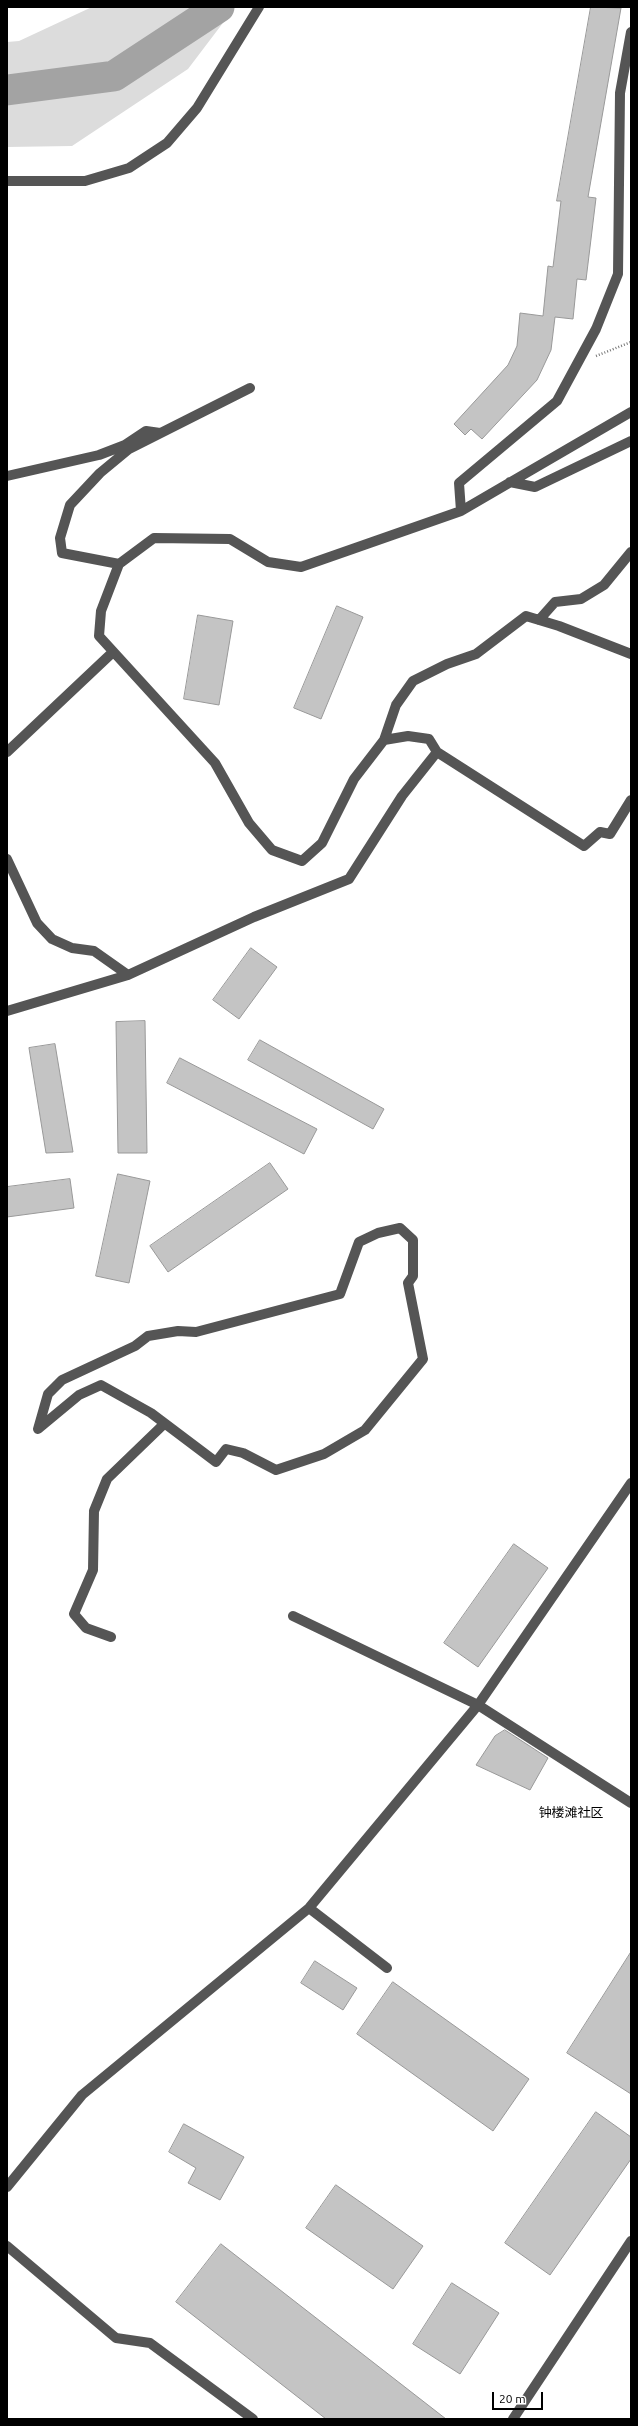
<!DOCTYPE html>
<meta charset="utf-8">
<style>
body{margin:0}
#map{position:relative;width:638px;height:2426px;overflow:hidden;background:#fff;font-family:Ubuntu,sans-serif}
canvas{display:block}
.frame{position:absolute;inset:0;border:8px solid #000;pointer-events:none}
.scale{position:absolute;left:492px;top:2392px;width:51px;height:18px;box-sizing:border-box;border:2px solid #000;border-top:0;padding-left:5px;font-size:12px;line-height:14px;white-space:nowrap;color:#000;-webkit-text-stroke:3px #fff;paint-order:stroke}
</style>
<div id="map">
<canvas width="638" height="2426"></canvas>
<div class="frame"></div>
<div class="scale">20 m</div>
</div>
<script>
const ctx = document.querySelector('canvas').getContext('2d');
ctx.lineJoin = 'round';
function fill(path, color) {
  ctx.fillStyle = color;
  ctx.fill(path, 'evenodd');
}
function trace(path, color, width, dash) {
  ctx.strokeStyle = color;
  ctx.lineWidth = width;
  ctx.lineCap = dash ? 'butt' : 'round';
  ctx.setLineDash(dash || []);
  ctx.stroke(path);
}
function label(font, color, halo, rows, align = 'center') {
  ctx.font = font + ' Ubuntu,"Noto Sans SC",sans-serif';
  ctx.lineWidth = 3;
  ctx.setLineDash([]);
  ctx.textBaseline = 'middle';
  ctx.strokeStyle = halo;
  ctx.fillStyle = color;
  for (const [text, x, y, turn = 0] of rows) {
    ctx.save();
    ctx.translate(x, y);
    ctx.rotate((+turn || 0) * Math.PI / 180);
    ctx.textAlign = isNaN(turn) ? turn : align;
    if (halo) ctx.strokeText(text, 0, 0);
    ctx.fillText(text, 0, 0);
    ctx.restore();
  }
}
fill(new Path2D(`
 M 92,7 L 235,7 L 188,69 L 72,146 L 7,147 L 7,42 L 19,41 Z`), '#dcdcdc');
trace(new Path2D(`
 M 7,90 L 114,76 L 219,7`), '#a3a3a3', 31);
const building = new Path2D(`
 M 591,7 L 621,8 L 588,197 L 596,198 L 586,280 L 577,279 L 573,319 L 555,317 L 551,350 L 537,380 L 482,439 L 471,429 L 465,435 L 454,424 L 508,365 L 517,346 L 520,313 L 543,316 L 548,266 L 553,267 L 561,201 L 557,201 Z
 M 337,606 L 363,617 L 321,719 L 294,708 Z
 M 198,615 L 233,621 L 219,705 L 184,699 Z
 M 251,948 L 277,967 L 239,1019 L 213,1000 Z
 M 145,1021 L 147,1153 L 118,1153 L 116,1022 Z
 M 260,1040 L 384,1109 L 373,1129 L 248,1060 Z
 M 55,1044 L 73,1152 L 46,1153 L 29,1048 Z
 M 180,1058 L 317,1129 L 304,1154 L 167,1083 Z
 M 270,1163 L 288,1189 L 168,1272 L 150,1246 Z
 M 118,1174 L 150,1181 L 129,1283 L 96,1276 Z
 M 70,1179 L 74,1208 L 7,1217 L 7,1187 Z
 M 514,1544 L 548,1568 L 478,1667 L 444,1643 Z
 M 505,1730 L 548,1758 L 530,1790 L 476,1765 L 495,1736 Z
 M 631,1952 L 631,2094 L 567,2053 Z
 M 315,1961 L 357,1988 L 343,2010 L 301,1983 Z
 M 393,1982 L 529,2079 L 493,2131 L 357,2034 Z
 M 596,2112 L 631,2137 L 631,2159 L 550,2275 L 505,2243 Z
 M 184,2124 L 244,2157 L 220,2200 L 188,2183 L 196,2168 L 169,2152 Z
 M 336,2185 L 423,2246 L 393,2289 L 306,2228 Z
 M 221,2244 L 446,2419 L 326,2419 L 176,2302 Z
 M 452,2283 L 499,2313 L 460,2374 L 413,2344 Z`);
fill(building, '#c4c4c4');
trace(building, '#999', 1);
trace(new Path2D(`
 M 596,356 L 631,342`), '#777', 2.5, [1, 2]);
trace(new Path2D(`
 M 7,181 L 85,181 L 129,168 L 167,143 L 197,108 L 259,7
 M 7,476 L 99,455 L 125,445 L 146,431 L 160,433
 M 510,482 L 535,487 L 631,441
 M 461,511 L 459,483 L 557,401 L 596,329 L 618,274 L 620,93 L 631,32
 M 119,564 L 62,553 L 60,538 L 70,505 L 100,473 L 129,449 L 250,388
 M 539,620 L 555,602 L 581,599 L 604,585 L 631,552
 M 384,740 L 396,705 L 413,681 L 447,664 L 476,654 L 526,616 L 559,626 L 631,654
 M 7,752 L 113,652
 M 437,752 L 584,846 L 600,832 L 610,834 L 631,800
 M 7,859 L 37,923 L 52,939 L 72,948 L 94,951 L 128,975
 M 7,1011 L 128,975 L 254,917 L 349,879 L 402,796 L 437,752 L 429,739 L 408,736 L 384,740 L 354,779 L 322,843 L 302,861 L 272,850 L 249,823 L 215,763 L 99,636 L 101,611 L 119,564 L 154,538 L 230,539 L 268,562 L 301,567 L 461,511 L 631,412
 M 400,1228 L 413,1240 L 413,1276 L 408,1283 L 423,1359 L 365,1430 L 324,1454 L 276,1470 L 243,1453 L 226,1449 L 216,1462 L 151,1413 L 101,1385 L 79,1395 L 38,1429 L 48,1394 L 62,1380 L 135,1346 L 148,1336 L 178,1331 L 196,1332 L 340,1294 L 359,1242 L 378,1233 Z
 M 293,1616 L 478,1705 L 631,1803
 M 111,1637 L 86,1628 L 74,1614 L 93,1570 L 94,1511 L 107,1479 L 164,1424
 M 309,1908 L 387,1968
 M 7,2187 L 82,2095 L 309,1908 L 478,1705 L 631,1483
 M 7,2246 L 116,2338 L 150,2343 L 253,2419
 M 513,2419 L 631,2241`), '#555', 10);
label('13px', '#000', '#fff', [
 ["钟楼滩社区",571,1813]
]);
</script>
